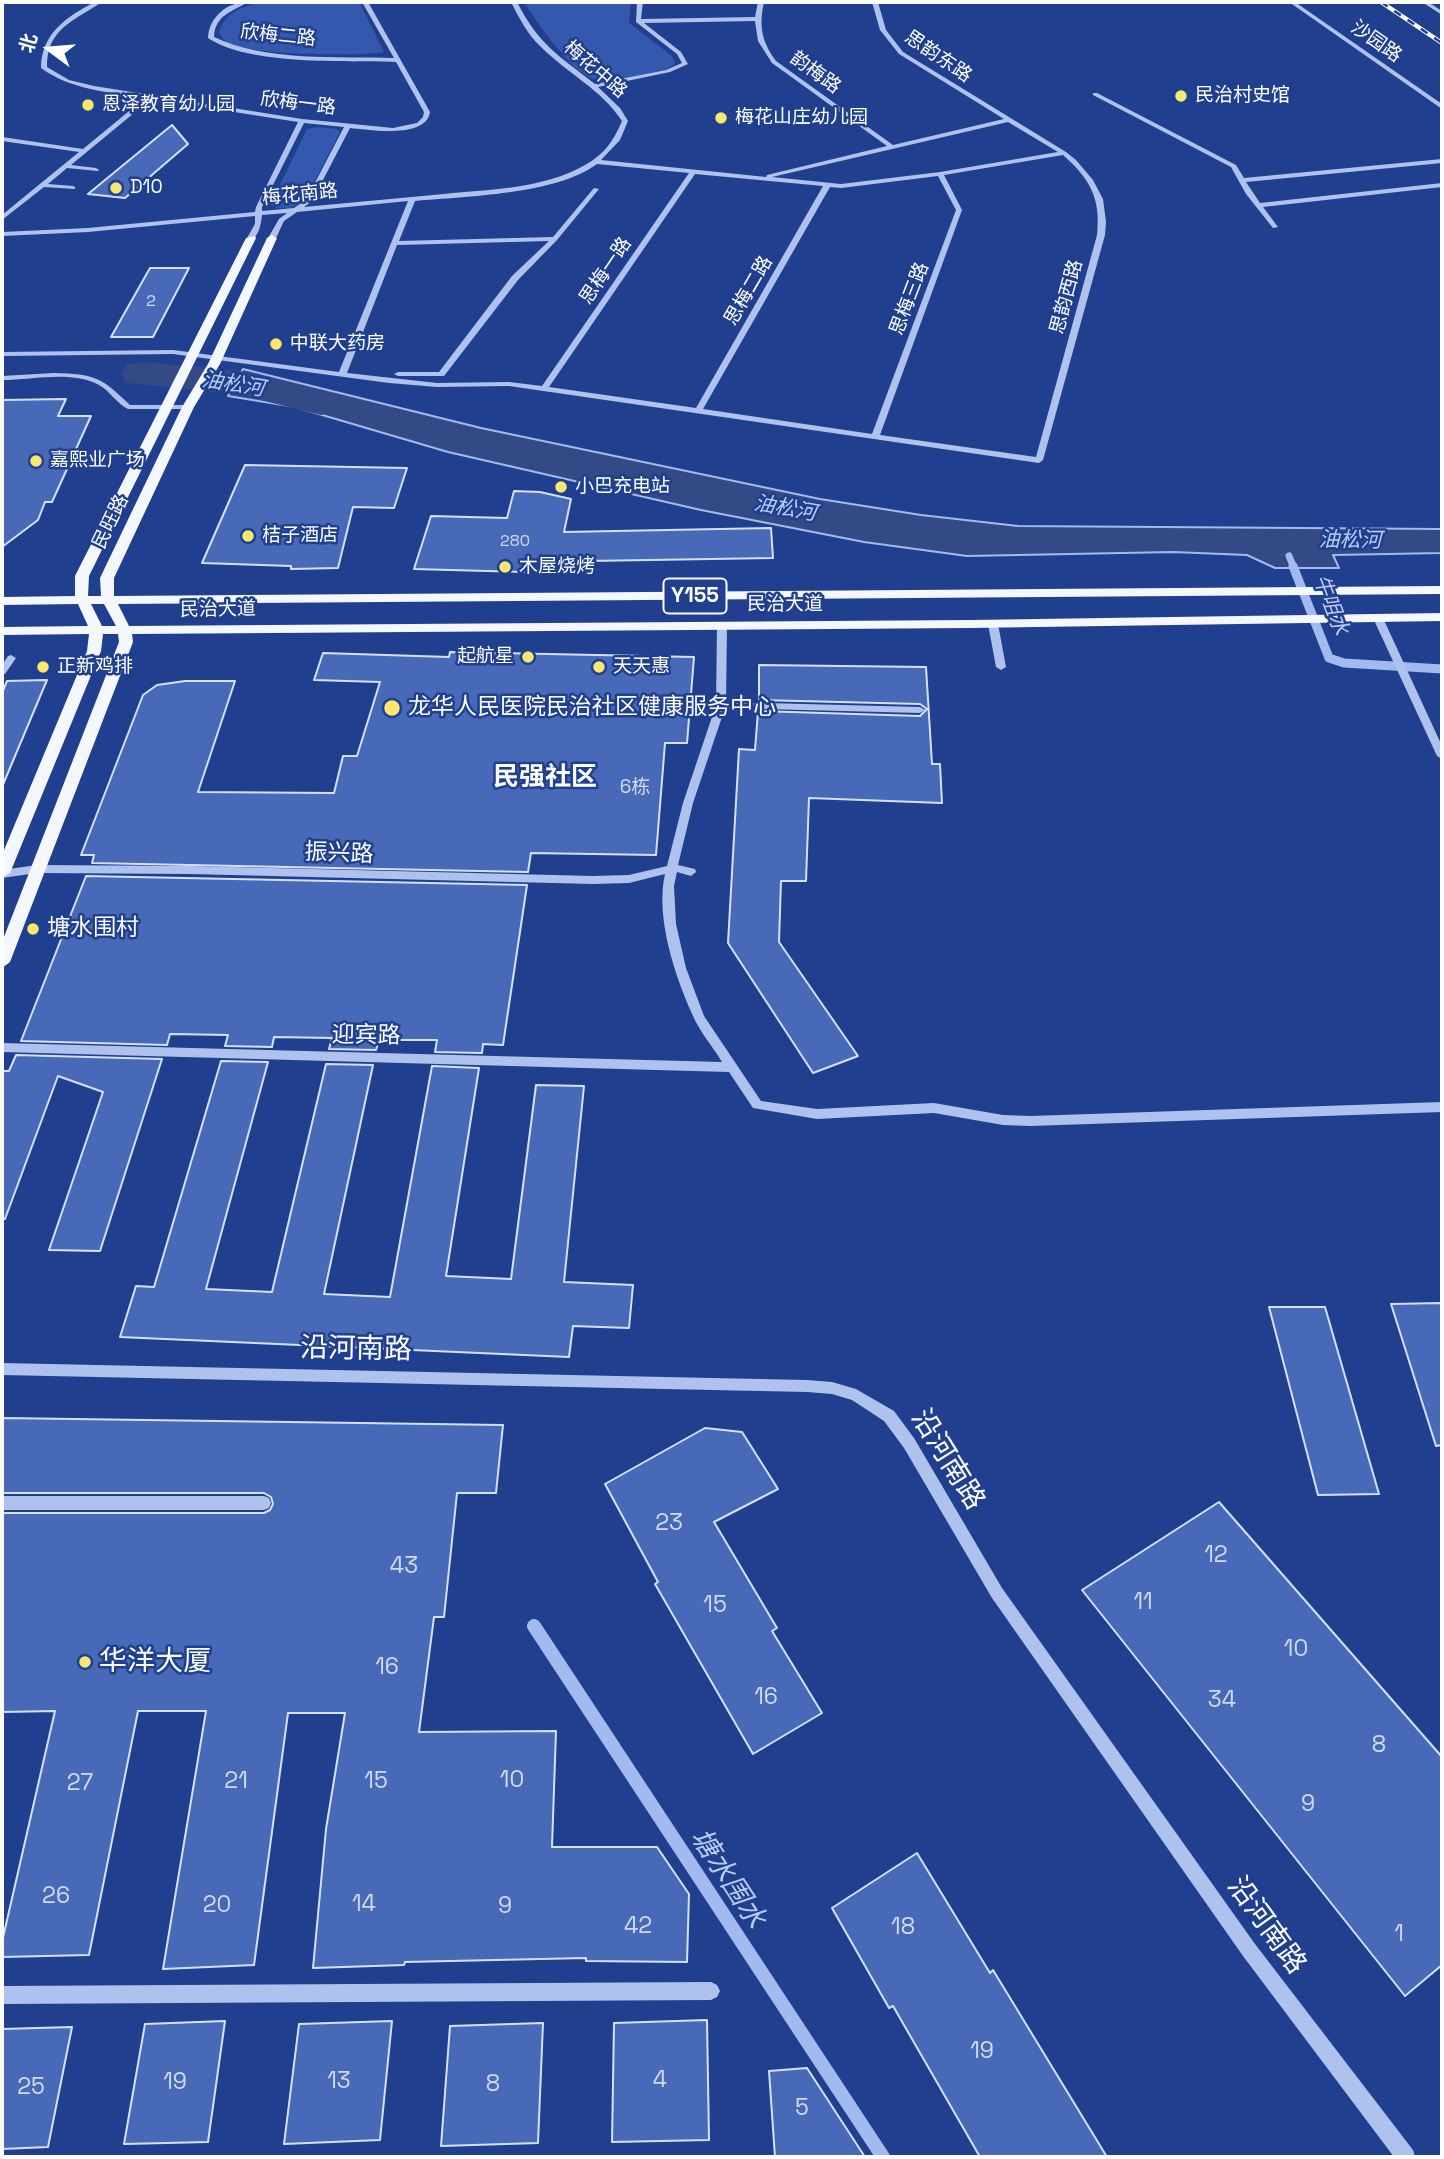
<!DOCTYPE html>
<meta charset="utf-8">
<style>
body{margin:0}
#map{position:relative;width:1444px;height:2159px;overflow:hidden;background:#203f8f;font-family:"Space Grotesk","Noto Sans SC",sans-serif}
canvas{display:block}
.frame{position:absolute;inset:0;border:4px solid #fff;pointer-events:none}
.north{position:absolute;left:14px;top:14px;width:70px;height:70px;-webkit-text-stroke:5px #203f8f;paint-order:stroke;rotate:286deg;font-size:19px;font-weight:700;line-height:28px;text-align:center;color:#fff}
.north::after{content:'';display:block;margin:auto;width:24px;height:32px;background:#fff;clip-path:polygon(50% 0,100% 100%,50% 72%,0 100%)}
</style>
<div id="map">
<canvas width="1444" height="2159"></canvas>
<div class="frame"></div>
<div class="north">北</div>
</div>
<script>
const ctx = document.querySelector('canvas').getContext('2d');
ctx.lineJoin = 'round';
function fill(path, color) {
  ctx.fillStyle = color;
  ctx.fill(path, 'evenodd');
}
function trace(path, color, width, dash) {
  ctx.strokeStyle = color;
  ctx.lineWidth = width;
  ctx.lineCap = dash ? 'butt' : 'round';
  ctx.setLineDash(dash || []);
  ctx.stroke(path);
}
function label(font, color, halo, rows, align = 'center') {
  ctx.font = font + ' "Space Grotesk","Noto Sans SC",sans-serif';
  ctx.lineWidth = 5;
  ctx.setLineDash([]);
  ctx.textBaseline = 'middle';
  ctx.strokeStyle = halo;
  ctx.fillStyle = color;
  for (const [text, x, y, turn = 0] of rows) {
    ctx.save();
    ctx.translate(x, y);
    ctx.rotate((+turn || 0) * Math.PI / 180);
    ctx.textAlign = isNaN(turn) ? turn : align;
    if (halo) ctx.strokeText(text, 0, 0);
    ctx.fillText(text, 0, 0);
    ctx.restore();
  }
}
fill(new Path2D(`
 M 259,2 L 359,2 L 384,52 C 358,56 244,56 225,41 C 222,39 221,36 219,32 C 226,12 240,8 259,2 Z
 M 524,2 L 631,2 L 629,23 L 672,56 L 675,64 L 667,69 C 646,73 618,83 597,80 C 574,77 536,21 524,2 Z
 M 318,127 L 337,129 L 340,132 L 306,198 C 298,208 282,211 270,205 L 307,129 Z`), '#3358ad');
const water = new Path2D(`
 M 243,369 L 481,428 L 820,499 L 921,515 L 1018,526 L 1442,529 L 1442,553 L 1333,555 L 1339,568 L 1275,568 L 1247,555 L 1173,552 L 967,556 L 864,542 L 701,510 L 448,452 L 295,407 L 228,396 Z`);
fill(water, '#344a86');
trace(water, '#a3baee', 2);
trace(new Path2D(`
 M 1289,556 L 1294,568`), '#a3baee', 7);
trace(new Path2D(`
 M 1293,566 L 1329,658 L 1344,663 L 1442,669`), '#a3baee', 9);
trace(new Path2D(`
 M 534,1626 L 883,2157`), '#a3baee', 14);
fill(new Path2D(`
 M 141,362 L 236,370 L 336,394 L 342,403 L 336,412 L 321,415 L 236,394 L 127,383 L 121,374 L 127,365 Z`), '#344a86');
const building = new Path2D(`
 M 172,125 L 188,144 L 125,198 L 88,194 Z
 M 150,268 L 189,268 L 153,337 L 111,337 Z
 M 66,399 L 58,416 L 91,416 L 52,502 L 45,502 L 38,520 L 2,547 L 2,400 Z
 M 245,465 L 407,468 L 394,508 L 353,507 L 338,568 L 291,569 L 291,566 L 202,563 Z
 M 514,491 L 540,492 L 571,499 L 564,532 L 771,528 L 773,558 L 526,562 L 524,572 L 414,569 L 431,516 L 507,518 Z
 M 450,652 L 694,657 L 687,743 L 665,743 L 656,855 L 531,853 L 528,872 L 92,863 L 94,855 L 81,855 L 143,695 L 157,685 L 185,681 L 235,681 L 198,792 L 334,793 L 343,756 L 357,756 L 380,682 L 314,680 L 323,653 L 449,657 Z
 M 759,665 L 926,667 L 932,764 L 940,764 L 942,803 L 809,798 L 806,881 L 781,881 L 779,942 L 858,1056 L 813,1073 L 728,943 L 739,749 L 755,750 L 758,711 L 920,716 L 927,709 L 920,704 L 759,700 Z
 M 47,680 L 2,787 L 2,693 L 7,681 Z
 M 86,876 L 527,885 L 503,1045 L 483,1044 L 482,1053 L 435,1052 L 437,1040 L 379,1040 L 376,1050 L 329,1049 L 332,1038 L 274,1037 L 272,1047 L 225,1046 L 228,1035 L 170,1034 L 167,1045 L 21,1041 Z
 M 16,1055 L 162,1059 L 100,1251 L 49,1250 L 103,1092 L 58,1076 L 5,1219 L 2,1218 L 2,1071 L 9,1071 Z
 M 221,1061 L 268,1062 L 206,1289 L 272,1292 L 326,1064 L 373,1065 L 324,1294 L 390,1297 L 432,1066 L 479,1068 L 446,1276 L 511,1279 L 536,1085 L 584,1086 L 564,1282 L 633,1285 L 629,1328 L 573,1326 L 569,1357 L 120,1337 L 136,1286 L 154,1287 Z
 M 1442,1303 L 1442,1445 L 1436,1446 L 1391,1304 Z
 M 1269,1307 L 1325,1307 L 1379,1494 L 1318,1495 Z
 M 2,1418 L 503,1425 L 496,1493 L 457,1493 L 444,1617 L 434,1617 L 419,1732 L 556,1731 L 552,1847 L 657,1847 L 689,1894 L 687,1962 L 586,1961 L 586,1958 L 405,1962 L 404,1965 L 313,1968 L 326,1829 L 345,1713 L 288,1713 L 254,1965 L 163,1969 L 206,1711 L 138,1711 L 89,1955 L 2,1957 L 2,1942 L 55,1711 L 2,1712 L 2,1513 L 264,1513 L 270,1510 L 273,1504 L 271,1497 L 264,1493 L 2,1493 Z
 M 705,1428 L 742,1432 L 778,1489 L 714,1522 L 777,1628 L 772,1631 L 822,1713 L 753,1754 L 655,1584 L 658,1582 L 605,1484 Z
 M 1219,1502 L 1442,1757 L 1442,1965 L 1405,1996 L 1082,1590 Z
 M 917,1853 L 990,1973 L 993,1970 L 1107,2157 L 980,2157 L 893,2006 L 889,2008 L 832,1908 Z
 M 707,2020 L 709,2140 L 612,2142 L 614,2023 Z
 M 225,2021 L 208,2142 L 124,2144 L 145,2024 Z
 M 392,2021 L 380,2140 L 284,2144 L 299,2024 Z
 M 543,2023 L 538,2143 L 441,2146 L 450,2026 Z
 M 72,2027 L 48,2147 L 2,2149 L 2,2029 Z
 M 807,2068 L 865,2157 L 775,2157 L 769,2071 Z`);
fill(building, '#4869b7');
trace(building, '#d5e0f9', 2);
fill(new Path2D(`
 M 95,2 L 102,2 C 75,20 46,29 47,67 L 69,80 L 94,86 L 302,119 L 393,128 L 417,123 L 423,117 L 424,112 L 396,62 C 345,60 250,66 208,38 C 209,17 227,2 248,2 C 232,12 215,15 214,37 C 266,62 337,56 394,58 L 362,2 L 368,2 L 430,112 C 426,139 370,130 350,128 L 312,201 L 304,207 C 351,203 397,198 444,194 C 491,189 543,189 585,165 C 604,155 614,140 622,121 C 601,89 568,74 541,47 C 528,35 519,18 511,2 L 517,2 C 539,45 558,55 595,84 L 666,70 L 682,63 L 677,54 L 636,22 L 637,2 L 643,2 L 641,19 L 755,17 L 758,2 L 764,2 C 759,25 761,41 776,61 L 893,145 L 1004,119 L 899,54 L 880,30 L 872,2 L 878,2 L 886,30 L 903,52 L 1066,152 L 1076,160 L 1093,180 L 1103,199 L 1106,222 L 1105,235 L 1043,460 L 1039,463 L 509,386 L 437,387 L 389,383 L 173,354 L 2,356 L 2,352 L 173,350 L 339,372 L 408,201 L 297,212 L 284,221 L 276,238 L 272,240 L 268,238 L 279,219 L 287,213 L 262,215 C 261,224 259,236 251,240 L 247,238 L 255,224 L 255,216 L 88,232 L 2,236 L 2,232 L 88,228 L 255,212 L 256,207 L 298,122 L 151,99 L 71,165 L 96,168 L 99,170 L 98,171 L 67,168 L 48,184 L 73,186 L 75,187 L 75,189 L 44,187 L 2,220 L 2,215 L 79,152 L 2,141 L 2,137 L 83,149 L 145,98 C 109,92 71,90 41,68 C 41,34 67,16 95,2 ZM 755,21 L 758,41 L 772,63 L 887,146 L 767,175 L 766,177 L 601,160 L 620,140 L 628,121 L 620,108 L 598,87 L 670,72 L 688,64 L 681,52 L 644,23 ZM 1008,122 L 1058,152 L 940,172 L 841,184 L 772,177 ZM 304,123 L 344,127 L 306,200 L 294,208 L 262,211 L 262,207 ZM 1063,155 C 1090,179 1101,198 1097,235 L 1036,457 L 880,435 L 962,210 L 944,175 ZM 597,164 L 689,173 L 542,386 L 509,382 L 437,383 L 347,373 L 397,245 L 549,241 L 512,276 L 439,372 L 398,372 L 394,374 L 398,376 L 444,376 L 518,280 L 557,240 L 599,189 L 594,188 L 553,237 L 399,241 L 415,201 C 466,196 555,195 597,164 ZM 695,174 L 823,186 L 696,408 L 549,387 ZM 938,176 L 956,210 L 872,434 L 703,409 L 830,187 L 841,188 Z
 M 1289,2 L 1295,2 L 1442,104 L 1442,109 Z
 M 1422,2 L 1428,2 L 1442,11 L 1442,15 Z
 M 1093,93 L 1097,93 L 1236,165 L 1244,178 L 1442,159 L 1442,163 L 1246,182 L 1260,203 L 1442,183 L 1442,187 L 1263,207 L 1278,227 L 1273,228 L 1246,194 L 1231,167 L 1093,95 Z
 M 54,373 C 95,374 101,377 130,405 L 188,405 L 192,407 L 188,409 L 128,409 C 117,404 110,391 99,385 C 72,370 32,380 2,380 L 2,376 Z
 M 1378,615 L 1383,618 L 1442,746 L 1442,759 L 1437,756 L 1373,618 Z
 M 993,621 L 998,624 L 1006,667 L 1001,670 L 996,667 L 988,624 Z
 M 722,622 L 727,625 L 726,702 L 920,707 L 925,710 L 920,713 L 725,708 L 693,803 L 678,865 L 695,869 L 696,872 L 691,876 L 677,872 L 674,886 L 676,924 L 686,968 L 704,1016 L 761,1101 L 817,1109 L 934,1103 L 1003,1115 L 1031,1116 L 1442,1102 L 1442,1112 L 1031,1126 L 1003,1125 L 934,1113 L 817,1119 L 753,1108 L 729,1072 L 2,1052 L 2,1043 L 722,1062 C 713,1047 700,1032 693,1016 C 675,977 655,917 665,874 L 629,883 L 593,884 L 191,874 L 37,873 L 2,878 L 2,870 L 37,865 L 191,866 L 593,876 L 629,875 L 667,866 L 683,803 L 716,705 L 717,625 Z
 M 11,655 L 16,658 L 5,674 L 2,675 L 2,665 L 8,656 Z
 M 2,1363 L 807,1380 L 832,1382 L 856,1389 L 894,1411 L 914,1438 L 1002,1588 L 1255,1944 L 1413,2150 L 1415,2157 L 1394,2157 L 1243,1956 L 992,1598 L 904,1448 L 884,1421 L 852,1400 L 832,1394 L 807,1392 L 2,1375 Z
 M 2,1496 L 264,1496 L 269,1498 L 271,1503 L 269,1508 L 264,1510 L 2,1510 Z
 M 711,1982 L 717,1985 L 720,1991 L 717,1997 L 711,2000 L 2,2004 L 2,1986 Z`), '#afc2ed');
fill(new Path2D(`
 M 272,235 L 277,238 L 220,364 L 194,407 L 114,578 L 114,596 L 1442,586 L 1442,594 L 118,604 L 129,626 L 970,620 L 1442,613 L 1442,621 L 970,628 L 132,634 L 133,642 L 10,962 L 2,968 L 2,942 L 119,642 L 118,634 L 103,634 L 101,651 L 10,873 L 2,878 L 2,855 L 87,651 L 89,634 L 2,635 L 2,627 L 88,626 L 78,604 L 2,605 L 2,597 L 75,596 L 75,576 L 246,238 L 255,236 L 256,238 L 89,576 L 88,596 L 101,596 L 100,578 L 182,407 L 208,364 L 267,238 ZM 91,604 L 104,604 L 116,626 L 102,626 Z`), '#f5f7ff');
const rail = new Path2D(`
 M 1381,2 L 1442,43`);
trace(rail, '#fff', 4.5);
trace(rail, '#203f8f', 2.5, [8]);
for (const [x, y, r, color] of [
 [1181,96,7,"#fae770"],
 [88,105,7,"#fae770"],
 [721,118,7,"#fae770"],
 [116,188,7,"#fae770"],
 [276,344,7,"#fae770"],
 [36,461,7,"#fae770"],
 [561,487,7,"#fae770"],
 [248,536,7,"#fae770"],
 [505,567,7,"#fae770"],
 [528,657,7,"#fae770"],
 [43,667,7,"#fae770"],
 [599,667,7,"#fae770"],
 [392,708,9,"#fae770"],
 [33,929,7,"#fae770"],
 [85,1662,7,"#fae770"]
]) {
  const dot = new Path2D();
  dot.arc(x, y, r, 0, 2 * Math.PI);
  ctx.fillStyle = color;
  ctx.fill(dot);
  trace(dot, '#203f8f', 2.5);
}
label('16px', '#d1daed', null, [
 ["2",151,302],
 ["280",515,542]
]);
label('19px', '#fff', '#203f8f', [
 ["欣梅二路",278,36,6],
 ["沙园路",1376,42,35],
 ["思韵东路",938,57,34],
 ["梅花中路",595,70,41],
 ["韵梅路",815,73,36],
 ["欣梅一路",298,104,7],
 ["梅花南路",300,195,-6],
 ["思梅一路",606,271,-56],
 ["思梅二路",749,291,-60],
 ["思韵西路",1067,297,-75],
 ["思梅三路",910,299,-69],
 ["民旺路",111,522,-64],
 ["民治大道",785,605],
 ["民治大道",218,610,-1]
]);
label('19px', '#fff', '#203f8f', [
 ["民治村史馆",1195,96],
 ["恩泽教育幼儿园",102,105],
 ["梅花山庄幼儿园",735,118],
 ["D10",130,188],
 ["中联大药房",290,344],
 ["嘉熙业广场",50,461],
 ["小巴充电站",575,487],
 ["桔子酒店",262,536],
 ["木屋烧烤",519,567],
 ["起航星",514,657,"right"],
 ["正新鸡排",57,667],
 ["天天惠",613,667]
], 'left');
label('19px', '#d1daed', null, [
 ["6栋",635,788]
]);
label('italic 21px', '#bbccf4', '#203f8f', [
 ["油松河",233,385,9],
 ["油松河",785,509,10],
 ["油松河",1350,541,1],
 ["牛咀水",1330,605,69]
]);
for (const [x, y, w] of [
 [695,596,63]
]) {
  const box = new Path2D();
  box.roundRect(x - w / 2, y - 17.5, w, 35, 5);
  ctx.fillStyle = '#203f8f';
  ctx.fill(box);
  trace(box, '#fff', 2);
}
label('bold 21px', '#fff', null, [
 ["Y155",695,596]
]);
label('23px', '#fff', '#203f8f', [
 ["龙华人民医院民治社区健康服务中心",408,708],
 ["塘水围村",47,929]
], 'left');
label('23px', '#fff', '#203f8f', [
 ["振兴路",339,854,2],
 ["迎宾路",366,1036,1]
]);
label('23px', '#d1daed', null, [
 ["23",669,1524],
 ["12",1216,1556],
 ["43",404,1567],
 ["11",1143,1603],
 ["15",715,1606],
 ["10",1296,1650],
 ["16",387,1668],
 ["16",766,1698],
 ["34",1222,1701],
 ["8",1379,1746],
 ["10",512,1781],
 ["21",236,1782],
 ["15",376,1782],
 ["27",80,1784],
 ["9",1308,1805],
 ["26",56,1897],
 ["14",364,1905],
 ["20",217,1906],
 ["9",505,1907],
 ["42",638,1927],
 ["18",903,1928],
 ["1",1399,1935],
 ["19",982,2052],
 ["4",660,2081],
 ["13",339,2082],
 ["19",175,2083],
 ["8",493,2085],
 ["25",31,2088],
 ["5",802,2109]
]);
label('bold 26px', '#fff', '#203f8f', [
 ["民强社区",545,778]
]);
label('28px', '#fff', '#203f8f', [
 ["沿河南路",356,1350,1],
 ["沿河南路",947,1460,58],
 ["沿河南路",1266,1926,54]
]);
label('28px', '#fff', '#203f8f', [
 ["华洋大厦",99,1662]
], 'left');
label('italic 28px', '#bbccf4', '#203f8f', [
 ["塘水围水",727,1879,57]
]);
</script>
